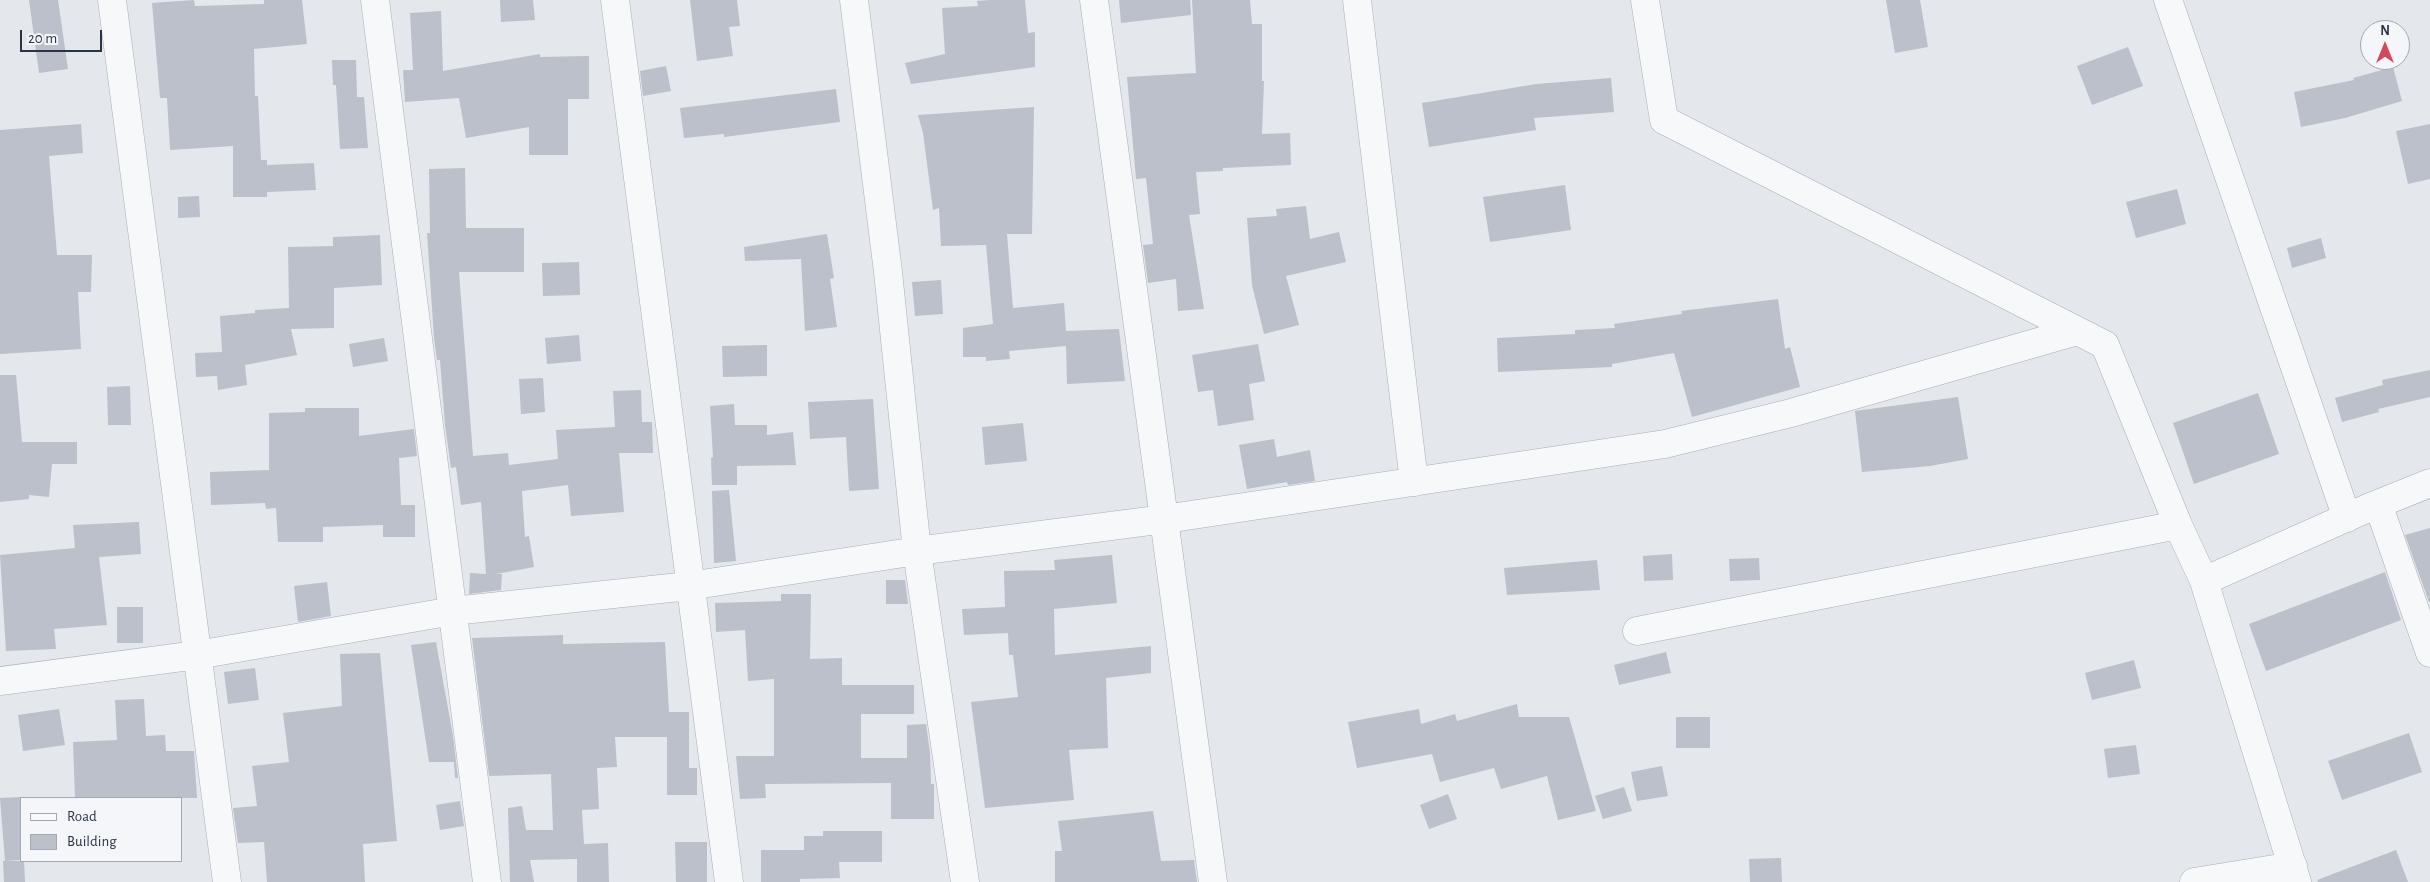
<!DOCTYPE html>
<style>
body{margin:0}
#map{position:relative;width:2430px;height:882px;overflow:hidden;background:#e4e7ec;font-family:"Alegreya Sans",sans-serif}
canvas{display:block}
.legend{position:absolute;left:20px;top:797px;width:162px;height:65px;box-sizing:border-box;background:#f4f6f9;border:1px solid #a4a8b1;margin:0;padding:6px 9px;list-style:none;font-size:15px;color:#2b3445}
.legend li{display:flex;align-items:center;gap:10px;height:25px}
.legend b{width:25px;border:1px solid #a4a8b1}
.north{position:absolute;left:2360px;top:20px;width:50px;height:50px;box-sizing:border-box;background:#f4f6f9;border:1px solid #a4a8b1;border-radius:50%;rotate:0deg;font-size:14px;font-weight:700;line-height:20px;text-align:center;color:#2b3445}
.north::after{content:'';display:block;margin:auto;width:18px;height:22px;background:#d1495b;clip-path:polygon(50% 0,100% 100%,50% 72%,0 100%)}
.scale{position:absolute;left:20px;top:30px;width:82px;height:22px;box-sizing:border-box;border:2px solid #2b3445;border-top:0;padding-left:6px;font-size:15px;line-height:18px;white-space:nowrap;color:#2b3445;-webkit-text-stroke:4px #f4f6f9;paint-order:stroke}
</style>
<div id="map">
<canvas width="2430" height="882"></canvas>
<ul class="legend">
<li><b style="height:6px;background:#f7f8fa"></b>Road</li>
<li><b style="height:14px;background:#bbc0ca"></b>Building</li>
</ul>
<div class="north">N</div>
<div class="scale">20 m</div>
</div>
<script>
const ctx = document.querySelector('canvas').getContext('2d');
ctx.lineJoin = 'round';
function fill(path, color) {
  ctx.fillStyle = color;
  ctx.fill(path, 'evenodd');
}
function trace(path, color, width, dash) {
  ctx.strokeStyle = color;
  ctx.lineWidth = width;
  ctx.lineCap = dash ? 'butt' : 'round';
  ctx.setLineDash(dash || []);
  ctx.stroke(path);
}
fill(new Path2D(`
 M 29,0 L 58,0 L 68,69 L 39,73 Z
 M 194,0 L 195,6 L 264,4 L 264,0 L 302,0 L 307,44 L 254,49 L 255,96 L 258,96 L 261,160 L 267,160 L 267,165 L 314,163 L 316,190 L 267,192 L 267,197 L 233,197 L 233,146 L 170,150 L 167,98 L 160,98 L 152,3 Z
 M 500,0 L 533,0 L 535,20 L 501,22 Z
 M 690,0 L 737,0 L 740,26 L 729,27 L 733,56 L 697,61 Z
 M 990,0 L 1025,0 L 1028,33 L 1035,32 L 1035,67 L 911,84 L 905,63 L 945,54 L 942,8 L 978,6 L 977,1 Z
 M 1119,0 L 1190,0 L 1191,15 L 1121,23 Z
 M 1192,0 L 1250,0 L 1252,24 L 1262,24 L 1262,81 L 1264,81 L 1262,134 L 1290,133 L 1291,165 L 1223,168 L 1223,171 L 1196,172 L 1200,214 L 1189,215 L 1204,309 L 1178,311 L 1176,279 L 1148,283 L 1143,245 L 1153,244 L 1146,178 L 1136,179 L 1127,77 L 1196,73 Z
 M 1886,0 L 1920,0 L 1928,47 L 1895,53 Z
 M 441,11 L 443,71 L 540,54 L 540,57 L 589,56 L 589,99 L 568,99 L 568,155 L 529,155 L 529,127 L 466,138 L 459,98 L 405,102 L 403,70 L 413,70 L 410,13 Z
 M 2128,47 L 2143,86 L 2092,105 L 2077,66 Z
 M 332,60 L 356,60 L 357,97 L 364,97 L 368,148 L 340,149 L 336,85 L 333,85 Z
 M 666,66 L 671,91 L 643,96 L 640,71 Z
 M 2393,67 L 2402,101 L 2345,118 L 2301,127 L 2294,92 L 2354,80 L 2353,78 Z
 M 1611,78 L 1614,112 L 1534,118 L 1536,130 L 1429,147 L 1422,103 L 1536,84 Z
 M 836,89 L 840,122 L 724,137 L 724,134 L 684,138 L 680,108 Z
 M 1034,107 L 1032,234 L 1007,234 L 1013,308 L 1064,303 L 1066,331 L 1119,329 L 1125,381 L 1067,384 L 1066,346 L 1009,351 L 1010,359 L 986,361 L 986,357 L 963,357 L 963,328 L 993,324 L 986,245 L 941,246 L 939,208 L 933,210 L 923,133 L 918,115 Z
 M 81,124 L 83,153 L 49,156 L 57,255 L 92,255 L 91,292 L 78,292 L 81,349 L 0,354 L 0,130 Z
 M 2430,124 L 2430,179 L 2408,184 L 2396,131 Z
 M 465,168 L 466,228 L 524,228 L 524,272 L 459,272 L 473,456 L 508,453 L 509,465 L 558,459 L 556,430 L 615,427 L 613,391 L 641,390 L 642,422 L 652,422 L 653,453 L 619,453 L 624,512 L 571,516 L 568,485 L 522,491 L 525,537 L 529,536 L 534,567 L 496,574 L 502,574 L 501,590 L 469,594 L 470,573 L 486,574 L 481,502 L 461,505 L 456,467 L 451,468 L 445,425 L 440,360 L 437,360 L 434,338 L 427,233 L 430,233 L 429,169 Z
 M 1565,185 L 1571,230 L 1490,242 L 1483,197 Z
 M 2177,189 L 2186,224 L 2136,238 L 2126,202 Z
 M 199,196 L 200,217 L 178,218 L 178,197 Z
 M 1306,206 L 1310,239 L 1339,232 L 1346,262 L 1286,276 L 1299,325 L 1264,334 L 1252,285 L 1247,218 L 1277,216 L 1276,209 Z
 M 827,234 L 834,278 L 830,279 L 837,327 L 805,331 L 801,259 L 745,261 L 744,247 Z
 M 380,235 L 382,285 L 334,288 L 334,328 L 291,329 L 297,355 L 245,365 L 247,385 L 218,390 L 217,376 L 196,377 L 195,353 L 222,352 L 220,316 L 255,313 L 255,310 L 289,308 L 288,247 L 333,246 L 333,237 Z
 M 2321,238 L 2326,258 L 2292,268 L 2287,248 Z
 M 579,262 L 580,295 L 543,296 L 542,263 Z
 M 941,280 L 943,314 L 915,316 L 912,282 Z
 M 1778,299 L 1785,349 L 1790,347 L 1800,387 L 1692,417 L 1674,353 L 1612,364 L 1612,367 L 1498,372 L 1497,338 L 1575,334 L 1575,330 L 1615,328 L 1614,324 L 1682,314 L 1681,311 Z
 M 579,335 L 581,361 L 547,364 L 545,338 Z
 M 384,338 L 388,361 L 353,367 L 349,344 Z
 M 1258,344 L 1265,381 L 1249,384 L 1254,420 L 1218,426 L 1213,390 L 1198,392 L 1192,355 Z
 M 767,345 L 767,376 L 723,377 L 722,346 Z
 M 2430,370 L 2430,397 L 2378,409 L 2379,412 L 2342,422 L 2335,398 L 2383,385 L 2382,380 Z
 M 0,375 L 16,375 L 22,442 L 77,442 L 77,464 L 52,464 L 49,497 L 29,495 L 29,499 L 0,502 Z
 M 543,378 L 545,412 L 521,414 L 519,379 Z
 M 130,386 L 131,425 L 108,425 L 107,387 Z
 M 2258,393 L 2279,454 L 2194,484 L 2173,423 Z
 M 1958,397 L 1968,459 L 1930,466 L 1862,472 L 1855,411 Z
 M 873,399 L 879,489 L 849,491 L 846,437 L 810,439 L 808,402 Z
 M 734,404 L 735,425 L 767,425 L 767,435 L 793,432 L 796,465 L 737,466 L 737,485 L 712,485 L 711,458 L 713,457 L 710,406 Z
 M 305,408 L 359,408 L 359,436 L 414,429 L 417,456 L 399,458 L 401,505 L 415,505 L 415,537 L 383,537 L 383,525 L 323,527 L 323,542 L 278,542 L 276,508 L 266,509 L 265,503 L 211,505 L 210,472 L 269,470 L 269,413 L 305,412 Z
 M 1023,423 L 1027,461 L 985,465 L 982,427 Z
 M 1274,439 L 1277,457 L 1310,450 L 1315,481 L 1288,485 L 1287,482 L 1247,489 L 1239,445 Z
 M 729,490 L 736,561 L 714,563 L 712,491 Z
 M 139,522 L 141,554 L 99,557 L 107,625 L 54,629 L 56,649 L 6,651 L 0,555 L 75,548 L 73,525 Z
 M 2430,528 L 2430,602 L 2429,602 L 2405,535 Z
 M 1672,554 L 1673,580 L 1644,581 L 1643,556 Z
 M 1112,555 L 1117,603 L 1054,609 L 1055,655 L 1151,646 L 1151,673 L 1106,678 L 1108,748 L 1069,750 L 1074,800 L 985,808 L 971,702 L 1018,697 L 1013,655 L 1009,655 L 1008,633 L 964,635 L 962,609 L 1005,607 L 1004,571 L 1055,570 L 1054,560 Z
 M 1759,558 L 1760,580 L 1730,581 L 1729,559 Z
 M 1597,560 L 1600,590 L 1507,595 L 1504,568 Z
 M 2385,572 L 2401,620 L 2266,671 L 2249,624 Z
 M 886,580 L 905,580 L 908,604 L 886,604 Z
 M 327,582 L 331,616 L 298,622 L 294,586 Z
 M 781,594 L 811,594 L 810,659 L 842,658 L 842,685 L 914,685 L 914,714 L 861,714 L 861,758 L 907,758 L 907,725 L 926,724 L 930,753 L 931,784 L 934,784 L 934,819 L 891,819 L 891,783 L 765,784 L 766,798 L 740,799 L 736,756 L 774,756 L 774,679 L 748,681 L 745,630 L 716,632 L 715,603 L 781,601 Z
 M 117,607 L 143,607 L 143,643 L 117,643 Z
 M 563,635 L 563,644 L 665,642 L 669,712 L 689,712 L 689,768 L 697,768 L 697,795 L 667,795 L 667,737 L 615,737 L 617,767 L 597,768 L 599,809 L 582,810 L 584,844 L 608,843 L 609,882 L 577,882 L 577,859 L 530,860 L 534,882 L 510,882 L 508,808 L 522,806 L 526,830 L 553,830 L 551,774 L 489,776 L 472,638 Z
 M 436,642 L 453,736 L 458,778 L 455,778 L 454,762 L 429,762 L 411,645 Z
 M 1666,652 L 1671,673 L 1619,685 L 1614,665 Z
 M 380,653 L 397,841 L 363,844 L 365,882 L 267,882 L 264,842 L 238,843 L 233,808 L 257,806 L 252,766 L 289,762 L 283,713 L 342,706 L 340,654 Z
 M 2134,660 L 2141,688 L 2092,700 L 2085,673 Z
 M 255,668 L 259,700 L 228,704 L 224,672 Z
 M 144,699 L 146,736 L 165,735 L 166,751 L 194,751 L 197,798 L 75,798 L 73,742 L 117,740 L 115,700 Z
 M 1517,704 L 1519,717 L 1569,717 L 1596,811 L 1558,820 L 1547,776 L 1501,789 L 1494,768 L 1440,782 L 1432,754 L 1357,768 L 1348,722 L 1419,709 L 1421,724 L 1455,714 L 1457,721 Z
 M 59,709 L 65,745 L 23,751 L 18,715 Z
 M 1676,717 L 1710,717 L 1710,748 L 1676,748 Z
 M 2409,733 L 2422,772 L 2342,800 L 2328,761 Z
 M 2136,745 L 2140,774 L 2108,778 L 2104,749 Z
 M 1662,766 L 1668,796 L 1637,801 L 1631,772 Z
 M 1624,787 L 1632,811 L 1603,819 L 1595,796 Z
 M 1448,794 L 1457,819 L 1429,829 L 1420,805 Z
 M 21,797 L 21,860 L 5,861 L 0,798 Z
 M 460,801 L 464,826 L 440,830 L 436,805 Z
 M 1153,811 L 1161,861 L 1194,860 L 1197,882 L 1055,882 L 1055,851 L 1062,851 L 1058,821 Z
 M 823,831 L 882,831 L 882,862 L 839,862 L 840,878 L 800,879 L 800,882 L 761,882 L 761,850 L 804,850 L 804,836 L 823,836 Z
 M 675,842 L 707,842 L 707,882 L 676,882 Z
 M 2396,850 L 2408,882 L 2318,882 L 2317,880 Z
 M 1781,858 L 1782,882 L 1750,882 L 1749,859 Z
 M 3,861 L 24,861 L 25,882 L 4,882 Z`), '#bbc0ca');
const minor = new Path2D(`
 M 112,0 L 227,882
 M 375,0 L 487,882
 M 615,0 L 729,882
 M 854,0 L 888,272 L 917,551 L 965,882
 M 1094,0 L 1213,882
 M 1357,0 L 1414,482
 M 1645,0 L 1664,120 L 2105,345 L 2178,525 L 2204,581
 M 2168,0 L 2347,518
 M 2378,504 L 2430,653
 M 1637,631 L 2178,525
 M 0,681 L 197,655 L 453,611 L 689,586 L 917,551 L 1165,519 L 1665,444 L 1791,413 L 2077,331
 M 2194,882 L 2293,866
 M 2297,882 L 2204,581 L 2368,508 L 2430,483`);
trace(minor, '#a9aeb7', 29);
trace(minor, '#f7f8fa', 28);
</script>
